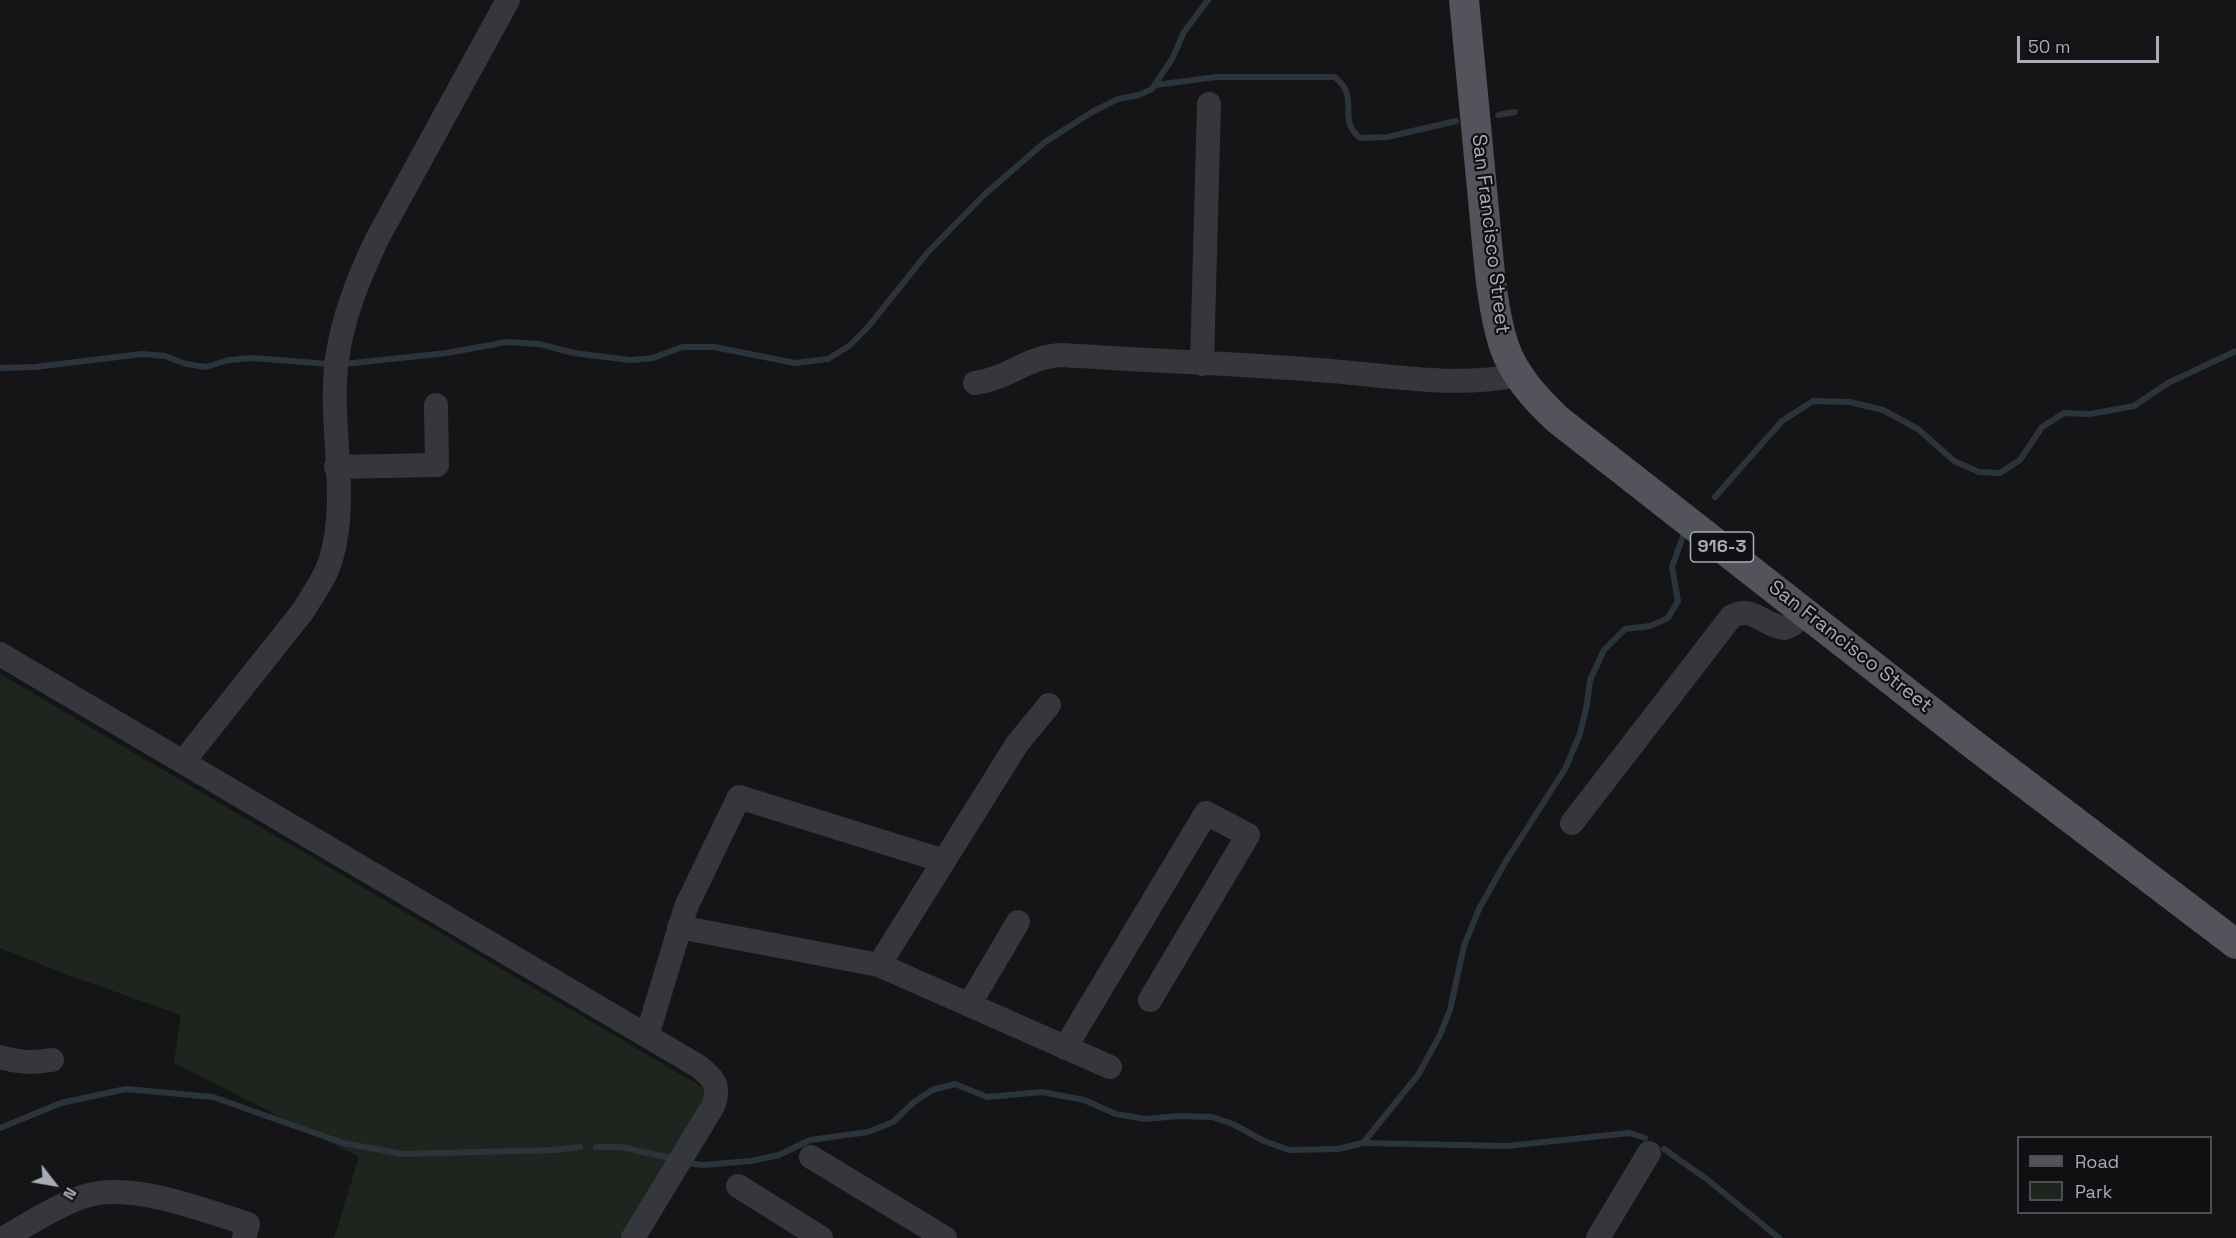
<!DOCTYPE html>
<style>
body{margin:0}
#map{position:relative;width:2236px;height:1238px;overflow:hidden;background:#151517;font-family:"Space Grotesk",sans-serif}
canvas{display:block}
.legend{position:absolute;left:2017px;top:1136px;width:195px;height:78px;box-sizing:border-box;background:#101012;border:2px solid #4d4e54;margin:0;padding:8px 10px;list-style:none;font-size:18px;color:#a8acb7}
.legend li{display:flex;align-items:center;gap:12px;height:30px}
.legend b{width:30px;border:2px solid #4d4e54}
.north{position:absolute;left:24px;top:1154px;width:60px;height:60px;-webkit-text-stroke:4px #101012;paint-order:stroke;rotate:121deg;font-size:16px;font-weight:700;line-height:24px;text-align:center;color:#a8acb7}
.north::after{content:'';display:block;margin:auto;width:21px;height:27px;background:#a8acb7;clip-path:polygon(50% 0,100% 100%,50% 72%,0 100%)}
.scale{position:absolute;left:2017px;top:36px;width:142px;height:27px;box-sizing:border-box;border:3px solid #a8acb7;border-top:0;padding-left:8px;font-size:18px;line-height:21px;white-space:nowrap;color:#a8acb7;-webkit-text-stroke:4px #101012;paint-order:stroke}
</style>
<div id="map">
<canvas width="2236" height="1238"></canvas>
<ul class="legend">
<li><b style="height:8px;background:#53545b"></b>Road</li>
<li><b style="height:16px;background:#1e251e"></b>Park</li>
</ul>
<div class="north">N</div>
<div class="scale">50 m</div>
</div>
<script>
const ctx = document.querySelector('canvas').getContext('2d');
ctx.lineJoin = 'round';
function fill(path, color) {
  ctx.fillStyle = color;
  ctx.fill(path, 'evenodd');
}
function trace(path, color, width, dash) {
  ctx.strokeStyle = color;
  ctx.lineWidth = width;
  ctx.lineCap = dash ? 'butt' : 'round';
  ctx.setLineDash(dash || []);
  ctx.stroke(path);
}
function label(font, color, halo, rows, align = 'center') {
  ctx.font = font + ' "Space Grotesk",sans-serif';
  ctx.lineWidth = 4.5;
  ctx.setLineDash([]);
  ctx.textBaseline = 'middle';
  ctx.strokeStyle = halo;
  ctx.fillStyle = color;
  for (const [text, x, y, turn = 0] of rows) {
    ctx.save();
    ctx.translate(x, y);
    ctx.rotate((+turn || 0) * Math.PI / 180);
    ctx.textAlign = isNaN(turn) ? turn : align;
    if (halo) ctx.strokeText(text, 0, 0);
    ctx.fillText(text, 0, 0);
    ctx.restore();
  }
}
fill(new Path2D(`
 M 0,674 L 709,1091 L 620,1238 L 334,1238 L 359,1157 L 174,1063 L 181,1015 L 68,975 L 0,948 Z`), '#1e251e');
trace(new Path2D(`
 M 1155,85 L 1216,77 L 1335,77 C 1339,81 1343,84 1345,89 C 1354,108 1340,121 1360,138 L 1387,137 L 1456,121
 M 1498,115 L 1515,112
 M 344,364 L 447,353 L 507,342 L 539,344 L 574,353 L 630,360 L 653,358 L 682,347 L 714,347 L 795,363 L 828,359 L 849,346 L 868,327 L 928,252 L 985,194 L 1045,142 L 1092,112 L 1118,99 L 1139,95 L 1152,89 L 1172,59 L 1184,32 L 1208,0
 M 0,368 L 35,367 L 142,354 L 165,356 L 186,364 L 206,367 L 229,360 L 252,358 L 329,364
 M 1715,497 L 1782,421 L 1813,401 L 1850,402 L 1883,410 L 1918,429 L 1954,461 L 1979,472 L 2000,473 L 2020,460 L 2042,427 L 2064,413 L 2090,414 L 2134,406 L 2168,383 L 2236,351
 M 0,1128 L 61,1103 L 126,1089 L 213,1097 L 343,1143 L 402,1154 L 554,1150 L 580,1147
 M 1363,1143 L 1418,1075 L 1440,1035 L 1450,1010 L 1464,946 L 1479,909 L 1506,861 L 1565,769 L 1580,734 L 1587,704 L 1590,680 L 1604,650 L 1625,629 L 1650,626 L 1668,618 L 1678,601 L 1672,567 L 1683,536
 M 596,1147 L 621,1147 L 671,1158
 M 1664,1149 L 1708,1180 L 1779,1238
 M 688,1163 L 703,1165 L 751,1161 L 779,1155 L 810,1140 L 868,1132 L 893,1122 L 914,1102 L 932,1090 L 955,1084 L 987,1097 L 1042,1092 L 1084,1100 L 1116,1114 L 1145,1119 L 1179,1116 L 1212,1117 L 1233,1124 L 1264,1141 L 1289,1150 L 1338,1149 L 1363,1143 L 1507,1146 L 1629,1133 L 1645,1138`), '#2c343b', 6);
trace(new Path2D(`
 M 1202,364 L 1209,104
 M 975,383 C 1008,379 1028,356 1062,355 C 1152,361 1242,364 1331,371 C 1392,376 1458,388 1518,375
 M 336,467 L 437,465 L 436,405
 M 0,654 L 698,1066 C 714,1079 721,1085 713,1106 L 633,1238
 M 183,762 L 303,611 C 313,594 326,577 331,559 C 350,495 328,424 337,359 C 343,316 359,277 377,239 L 508,0
 M 1572,823 L 1731,617 C 1752,604 1765,627 1785,628 L 1792,625 L 1806,612
 M 679,927 L 879,965 L 1110,1067
 M 879,965 L 1017,744 L 1049,705
 M 969,1005 L 1018,922
 M 647,1036 L 686,907 L 739,797 L 944,861
 M 1065,1048 L 1206,813 L 1248,835 L 1150,1000
 M 0,1057 C 18,1063 33,1063 52,1060
 M 811,1157 L 945,1238
 M 738,1186 L 821,1238
 M 4,1238 C 29,1224 54,1207 82,1197 C 129,1180 202,1210 248,1224 L 244,1238
 M 1598,1238 L 1649,1153`), '#36373c', 24);
trace(new Path2D(`
 M 1464,0 C 1470,70 1477,140 1484,210 C 1488,252 1491,306 1504,346 C 1514,375 1535,398 1557,419 L 1974,745 L 2236,944`), '#53545b', 30);
for (const [x, y, w] of [
 [1722,547,63]
]) {
  const box = new Path2D();
  box.roundRect(x - w / 2, y - 15, w, 30, 4.5);
  ctx.fillStyle = '#101012';
  ctx.fill(box);
  trace(box, '#a8acb7', 1.5);
}
label('bold 18px', '#a8acb7', null, [
 ["916-3",1722,547]
]);
label('20px', '#a8acb7', '#101012', [
 ["San Francisco Street",1490,234,83],
 ["San Francisco Street",1850,647,38]
]);
</script>
